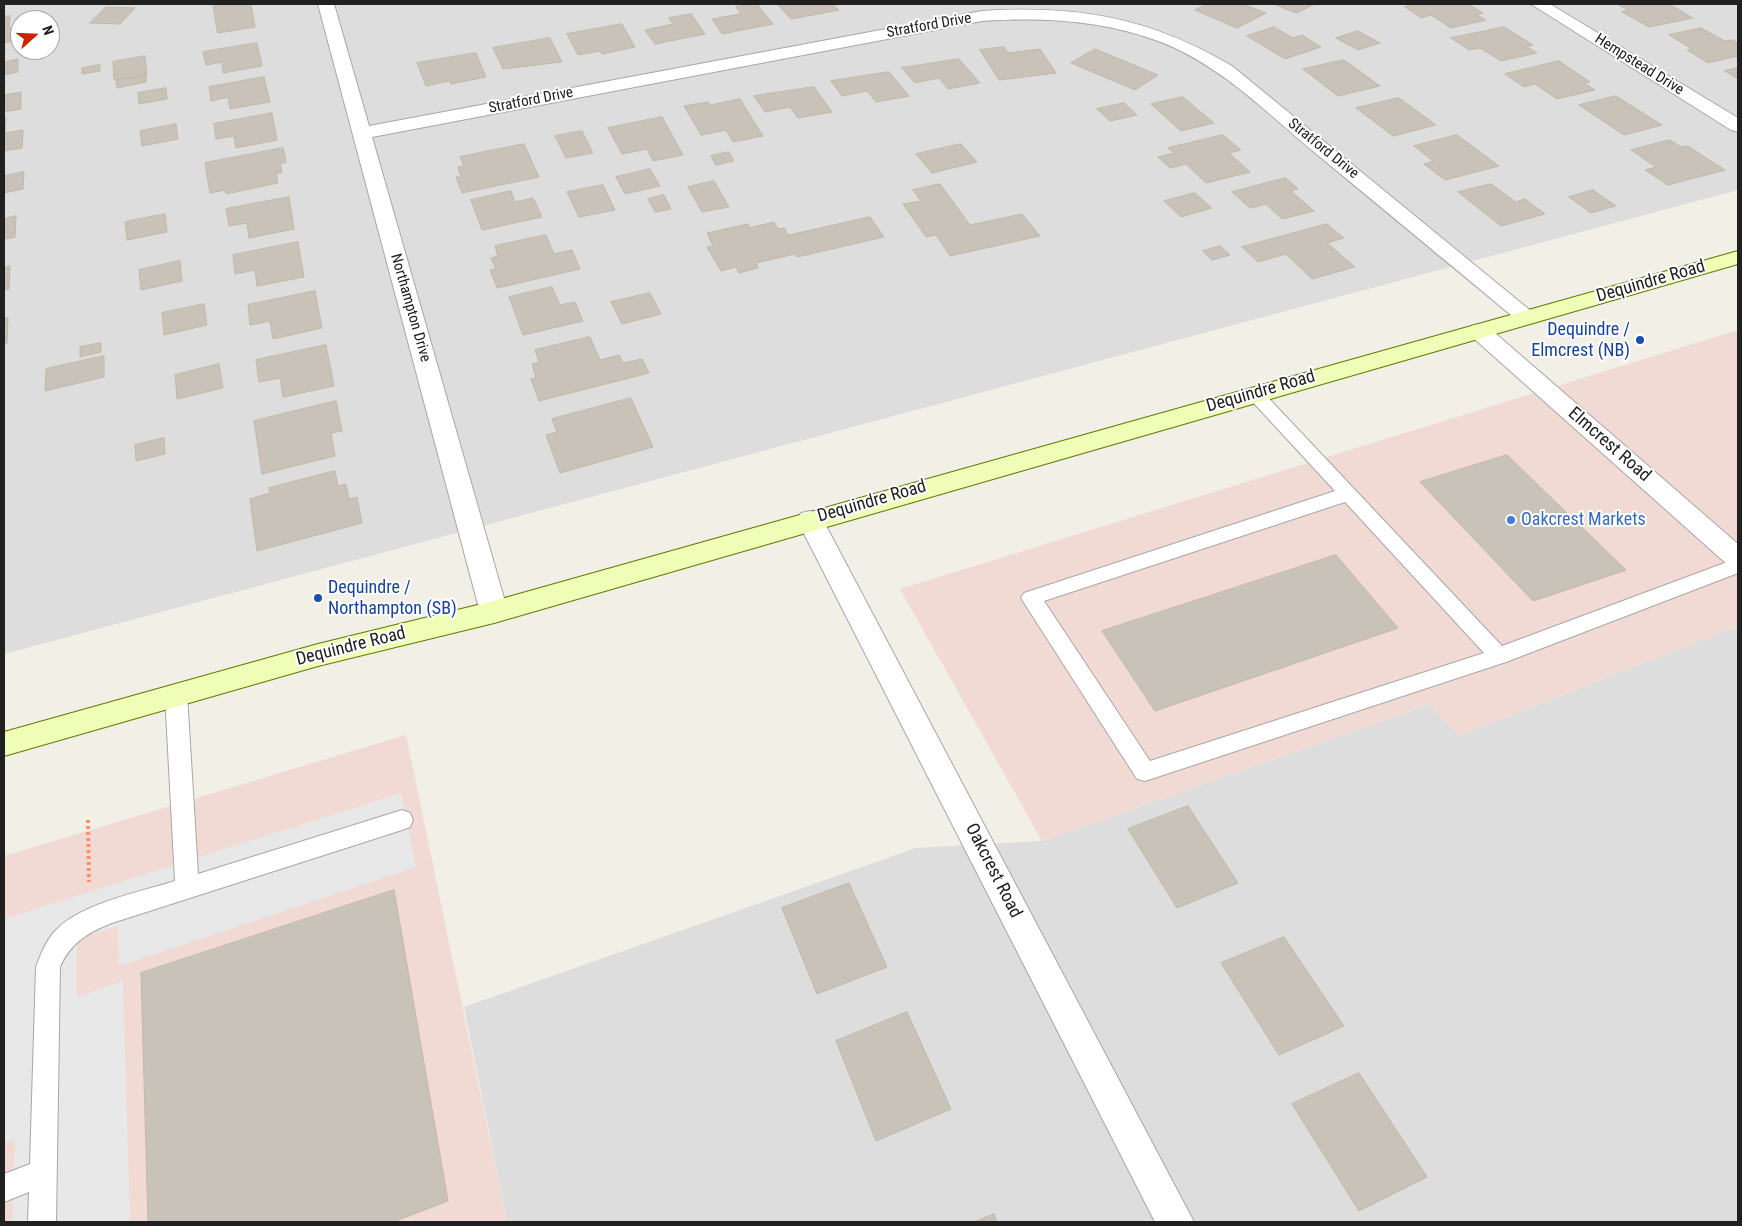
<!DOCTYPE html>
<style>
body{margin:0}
#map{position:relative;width:1742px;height:1226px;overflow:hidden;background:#f1efe6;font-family:"Roboto Condensed",sans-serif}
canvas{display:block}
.frame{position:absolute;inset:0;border:5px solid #202020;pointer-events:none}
.north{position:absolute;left:10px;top:10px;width:50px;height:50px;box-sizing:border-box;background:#fff;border:1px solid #a6a6a6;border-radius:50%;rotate:70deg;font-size:14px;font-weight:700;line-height:20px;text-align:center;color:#202020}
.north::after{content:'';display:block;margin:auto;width:18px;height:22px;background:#cf2000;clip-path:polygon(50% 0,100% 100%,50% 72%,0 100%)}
</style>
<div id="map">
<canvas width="1742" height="1226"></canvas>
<div class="frame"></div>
<div class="north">N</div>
</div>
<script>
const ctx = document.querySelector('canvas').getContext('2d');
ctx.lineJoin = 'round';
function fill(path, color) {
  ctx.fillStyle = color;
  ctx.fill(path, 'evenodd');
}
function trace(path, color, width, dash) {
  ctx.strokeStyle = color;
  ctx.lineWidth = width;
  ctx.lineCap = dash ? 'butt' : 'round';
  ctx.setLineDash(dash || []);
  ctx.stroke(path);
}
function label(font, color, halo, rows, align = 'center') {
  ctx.font = font + ' "Roboto Condensed",sans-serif';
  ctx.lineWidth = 4;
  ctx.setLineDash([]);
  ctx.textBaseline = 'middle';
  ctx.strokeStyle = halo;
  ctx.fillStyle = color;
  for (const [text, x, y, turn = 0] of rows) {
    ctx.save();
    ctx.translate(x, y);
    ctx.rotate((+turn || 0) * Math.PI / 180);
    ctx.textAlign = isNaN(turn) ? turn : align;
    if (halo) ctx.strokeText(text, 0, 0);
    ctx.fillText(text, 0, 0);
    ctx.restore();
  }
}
fill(new Path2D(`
 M 4,4 L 1738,4 L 1738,190 L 4,654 ZM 20,20 L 50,20 L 50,50 L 20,50 Z
 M 1738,626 L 1738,1222 L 507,1222 L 464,1007 L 916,848 L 1042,841 L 1430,704 L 1458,736 Z`), '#dedddd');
fill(new Path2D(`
 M 1738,330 L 1738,626 L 1458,736 L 1430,704 L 1042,841 L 900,589 Z
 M 406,735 L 507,1222 L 4,1222 L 4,856 Z`), '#f2dad4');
fill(new Path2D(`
 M 401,793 L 416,867 L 119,966 L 118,926 L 77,939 L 77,997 L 123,981 L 130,1222 L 12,1222 L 15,1140 L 4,1143 L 4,919 Z`), '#e8e8e8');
const building = new Path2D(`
 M 213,4 L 251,4 L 255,27 L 218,33 Z
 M 757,4 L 773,24 L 722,34 L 712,19 L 741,14 L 736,7 Z
 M 789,4 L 833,4 L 839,10 L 791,19 L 779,6 Z
 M 1208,4 L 1243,4 L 1266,13 L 1237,28 L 1195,10 Z
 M 1274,4 L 1315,4 L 1297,13 Z
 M 1418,4 L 1468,4 L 1483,13 L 1477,15 L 1486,20 L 1451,28 L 1431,15 L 1421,18 L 1405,7 Z
 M 1617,4 L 1669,4 L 1693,18 L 1649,27 L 1622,12 L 1628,10 Z
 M 106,7 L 135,8 L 120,24 L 90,23 Z
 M 691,14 L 705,34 L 655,44 L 645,30 L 673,24 L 669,18 Z
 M 10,16 L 9,28 L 20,26 L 20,40 L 4,43 L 4,17 Z
 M 622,24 L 635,47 L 602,54 L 601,51 L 578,55 L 567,34 Z
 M 1274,27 L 1293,38 L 1302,35 L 1321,47 L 1285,59 L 1247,36 Z
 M 1504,27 L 1533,45 L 1527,47 L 1537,53 L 1501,61 L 1480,48 L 1469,50 L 1451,38 Z
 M 1701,28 L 1725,41 L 1733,40 L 1738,43 L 1738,56 L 1708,63 L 1687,50 L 1692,49 L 1669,35 Z
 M 1358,31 L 1380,43 L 1358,50 L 1336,38 Z
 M 550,38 L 562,62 L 503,69 L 493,48 Z
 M 257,43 L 262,66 L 223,73 L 222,62 L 206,65 L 203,52 Z
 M 1004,47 L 1008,53 L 1040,49 L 1056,73 L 999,80 L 980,50 Z
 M 5,48 L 4,62 L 18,59 L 18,72 L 4,75 L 4,49 Z
 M 1095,49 L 1158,75 L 1135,90 L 1071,63 Z
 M 476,53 L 486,77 L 451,84 L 449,81 L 426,86 L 417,63 Z
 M 145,56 L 147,75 L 114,80 L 113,62 Z
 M 959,59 L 980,83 L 948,89 L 939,78 L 915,83 L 902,68 Z
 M 1344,60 L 1380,86 L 1338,96 L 1303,69 Z
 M 1559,61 L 1590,82 L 1584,83 L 1595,90 L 1557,99 L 1535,84 L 1524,87 L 1505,74 Z
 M 100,65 L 100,71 L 82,74 L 82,68 Z
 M 1738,68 L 1738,79 L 1725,71 Z
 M 889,72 L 909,96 L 876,102 L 867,91 L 842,96 L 831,81 Z
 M 146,76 L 146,82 L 117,88 L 116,81 Z
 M 264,77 L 270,102 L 230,109 L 228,97 L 211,101 L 209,87 Z
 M 5,81 L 4,95 L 21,92 L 21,109 L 4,112 L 4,82 Z
 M 814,87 L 832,112 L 798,118 L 790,107 L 765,112 L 754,96 Z
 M 166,88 L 167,99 L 139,104 L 138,93 Z
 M 1616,96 L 1662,125 L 1624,135 L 1579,105 Z
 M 1183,97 L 1214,123 L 1181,131 L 1151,104 Z
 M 1399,98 L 1436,125 L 1393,136 L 1356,108 Z
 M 740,99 L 763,136 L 733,142 L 726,130 L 701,135 L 684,106 L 708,102 L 710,105 Z
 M 1124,103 L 1137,115 L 1110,121 L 1097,109 Z
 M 272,113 L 277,140 L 236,148 L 234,136 L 216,139 L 214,124 Z
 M 662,117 L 683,155 L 653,161 L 647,149 L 622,154 L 608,128 Z
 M 6,118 L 5,133 L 23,130 L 22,148 L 4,151 L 4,119 Z
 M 176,124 L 178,139 L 142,146 L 140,131 Z
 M 582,131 L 593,153 L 566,158 L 555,136 Z
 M 1223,135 L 1241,150 L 1229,153 L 1250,172 L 1206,183 L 1186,164 L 1170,168 L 1158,157 L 1174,153 L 1168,148 Z
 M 1457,135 L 1499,166 L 1445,180 L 1424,164 L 1433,161 L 1414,146 Z
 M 1670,140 L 1681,147 L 1688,146 L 1725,170 L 1668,185 L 1645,170 L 1656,167 L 1631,150 Z
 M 524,144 L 539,177 L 462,193 L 456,177 L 461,177 L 458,167 L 464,166 L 460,157 Z
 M 961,144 L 977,162 L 932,173 L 916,154 Z
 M 283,148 L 286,162 L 280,164 L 282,172 L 276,174 L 278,183 L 226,194 L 225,190 L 210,193 L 205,163 Z
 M 729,152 L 734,161 L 716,165 L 711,156 Z
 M 650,169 L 660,186 L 625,194 L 616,177 Z
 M 24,172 L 23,189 L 4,193 L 4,176 Z
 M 1286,178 L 1298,189 L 1291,191 L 1314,211 L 1282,219 L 1266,204 L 1250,208 L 1232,192 Z
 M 714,181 L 729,207 L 702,212 L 688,187 Z
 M 940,184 L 970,225 L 1022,214 L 1040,236 L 950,256 L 936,235 L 926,237 L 903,204 L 921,201 L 913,190 Z
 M 1491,184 L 1516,202 L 1525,199 L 1545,214 L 1501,226 L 1458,192 Z
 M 603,185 L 615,210 L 579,217 L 567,192 Z
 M 1593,190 L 1616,206 L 1591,213 L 1569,197 Z
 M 511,191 L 515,202 L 533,198 L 542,217 L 482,230 L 471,200 Z
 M 1195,193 L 1212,208 L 1181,217 L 1164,201 Z
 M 664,195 L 671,209 L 655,212 L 648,199 Z
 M 289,197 L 294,229 L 249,238 L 247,223 L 229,226 L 226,209 Z
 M 165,214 L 167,232 L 127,240 L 125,222 Z
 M 16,216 L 15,237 L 4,239 L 4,219 Z
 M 870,217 L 884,237 L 797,257 L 795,254 L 756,263 L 758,268 L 739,273 L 736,267 L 721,271 L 707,247 L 713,246 L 707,233 L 748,224 L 749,228 L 774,222 L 778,229 L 784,228 L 788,235 Z
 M 1327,224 L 1344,238 L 1327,243 L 1355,267 L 1312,279 L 1286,254 L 1258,262 L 1242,247 Z
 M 546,235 L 554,254 L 572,250 L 580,269 L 497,288 L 490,270 L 496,269 L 491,258 L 498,256 L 495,246 Z
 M 298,242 L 304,277 L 257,286 L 255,270 L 235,274 L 233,255 Z
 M 1220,246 L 1230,255 L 1212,260 L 1203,251 Z
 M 180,261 L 182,281 L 141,290 L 139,270 Z
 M 10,266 L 9,289 L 4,290 L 4,268 Z
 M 552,287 L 560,305 L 575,302 L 583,321 L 523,335 L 509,297 Z
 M 315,291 L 322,328 L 273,339 L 270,321 L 250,325 L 248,305 Z
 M 650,293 L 661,314 L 622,324 L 611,302 Z
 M 204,304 L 207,325 L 164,335 L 162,313 Z
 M 8,318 L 7,343 L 4,343 L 4,319 Z
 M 590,337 L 600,360 L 619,355 L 623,363 L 642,359 L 649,373 L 539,401 L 531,379 L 536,378 L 532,364 L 539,362 L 535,350 Z
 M 101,343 L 101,352 L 80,357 L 80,347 Z
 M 326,345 L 334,386 L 283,397 L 280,378 L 259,382 L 256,360 Z
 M 104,356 L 104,377 L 45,391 L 46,369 Z
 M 219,364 L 223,388 L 177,399 L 175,375 Z
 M 631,398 L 653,447 L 560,473 L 546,435 L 557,432 L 552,419 Z
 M 336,401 L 342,431 L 331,433 L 335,456 L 262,474 L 254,421 Z
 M 164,438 L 165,454 L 136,461 L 135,445 Z
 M 1507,455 L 1626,570 L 1533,601 L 1420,482 Z
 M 335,471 L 338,486 L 346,484 L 349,499 L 357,497 L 362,523 L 257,551 L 250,499 L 270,493 L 269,488 Z
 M 1336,555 L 1398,628 L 1155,711 L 1102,631 Z
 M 1188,806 L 1238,883 L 1177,908 L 1128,829 Z
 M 849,883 L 887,967 L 817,994 L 782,908 Z
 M 394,890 L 448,1201 L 393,1222 L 148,1222 L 141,973 Z
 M 1284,937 L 1344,1026 L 1279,1055 L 1221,963 Z
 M 907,1012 L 951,1109 L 876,1141 L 836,1041 Z
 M 1359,1073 L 1427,1177 L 1359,1211 L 1292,1104 Z
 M 994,1214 L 997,1222 L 975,1222 Z`);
fill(building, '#c9c2b8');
trace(building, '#c3b8a7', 1);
const lane = new Path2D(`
 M 1255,388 L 1261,390 L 1502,646 L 1738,558 L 1738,573 L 1506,662 L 1145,781 L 1137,779 L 1021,598 L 1024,593 L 1335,491 L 1249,398 L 1246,394 L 1249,390 ZM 1345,502 L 1484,653 L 1150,761 L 1044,601 Z
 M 176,685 L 183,688 L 187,694 L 198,874 L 402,810 L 410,813 L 413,820 L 410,827 L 402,830 L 112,923 C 89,932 70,943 60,967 L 56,1222 L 28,1222 L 29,1192 L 4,1202 L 4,1174 L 30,1164 L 36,967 C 41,954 46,940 56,930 C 82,903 140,892 175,881 L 165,694 L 169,688 Z`);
const street = new Path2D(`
 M 318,4 L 334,4 L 369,126 L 982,11 C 1078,5 1148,17 1232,66 L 1537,316 L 1534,321 L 1526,323 L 1518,321 C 1450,264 1382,208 1314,152 C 1266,112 1220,65 1161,42 C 1103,20 1044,17 982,21 L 372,137 L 508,612 L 504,619 L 494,623 L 484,619 L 480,612 Z
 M 1531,4 L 1550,4 L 1738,118 L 1738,132 L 1731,130 Z
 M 1479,324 L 1487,326 L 1738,544 L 1738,569 L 1729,566 L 1471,336 L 1468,331 L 1471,326 Z
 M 810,511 L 819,513 L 823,520 L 1194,1222 L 1155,1222 L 797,520 L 801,513 Z`);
const secondary = new Path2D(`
 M 1738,251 L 1738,264 L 494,623 L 318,666 L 4,756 L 4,732 L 318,644 L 494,601 Z`);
trace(lane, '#a7a7a7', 2);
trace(street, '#a7a7a7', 2);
trace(secondary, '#5c7d00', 2);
trace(new Path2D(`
 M 88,820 L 89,882`), '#ff8f68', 4, [3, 3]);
fill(lane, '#fff');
fill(street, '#fff');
fill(secondary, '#effdb7');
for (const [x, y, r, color] of [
 [1640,340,5,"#1a4fb4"],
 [1511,520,5,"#3f7fe0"],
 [318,598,5,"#1a4fb4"]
]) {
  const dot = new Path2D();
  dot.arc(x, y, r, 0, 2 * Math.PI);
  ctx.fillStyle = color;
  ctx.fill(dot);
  trace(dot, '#fff', 2);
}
label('15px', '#202020', '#fff', [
 ["Stratford Drive",929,26,-10],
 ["Hempstead Drive",1639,65,32],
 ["Stratford Drive",531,101,-11],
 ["Stratford Drive",1323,149,39],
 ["Northampton Drive",410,308,74]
]);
label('18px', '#202020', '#fff', [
 ["Dequindre Road",1651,282,-16],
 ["Dequindre Road",1261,392,-16],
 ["Elmcrest Road",1609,445,41],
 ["Dequindre Road",872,502,-16],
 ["Dequindre Road",351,647,-14],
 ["Oakcrest Road",993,871,63]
]);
label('18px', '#164399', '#fff', [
 ["Dequindre /",1630,330],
 ["Elmcrest (NB)",1630,351],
 ["Dequindre /",328,588,"left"],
 ["Northampton (SB)",328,609,"left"]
], 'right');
label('18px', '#366cbe', '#fff', [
 ["Oakcrest Markets",1521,520]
], 'left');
</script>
